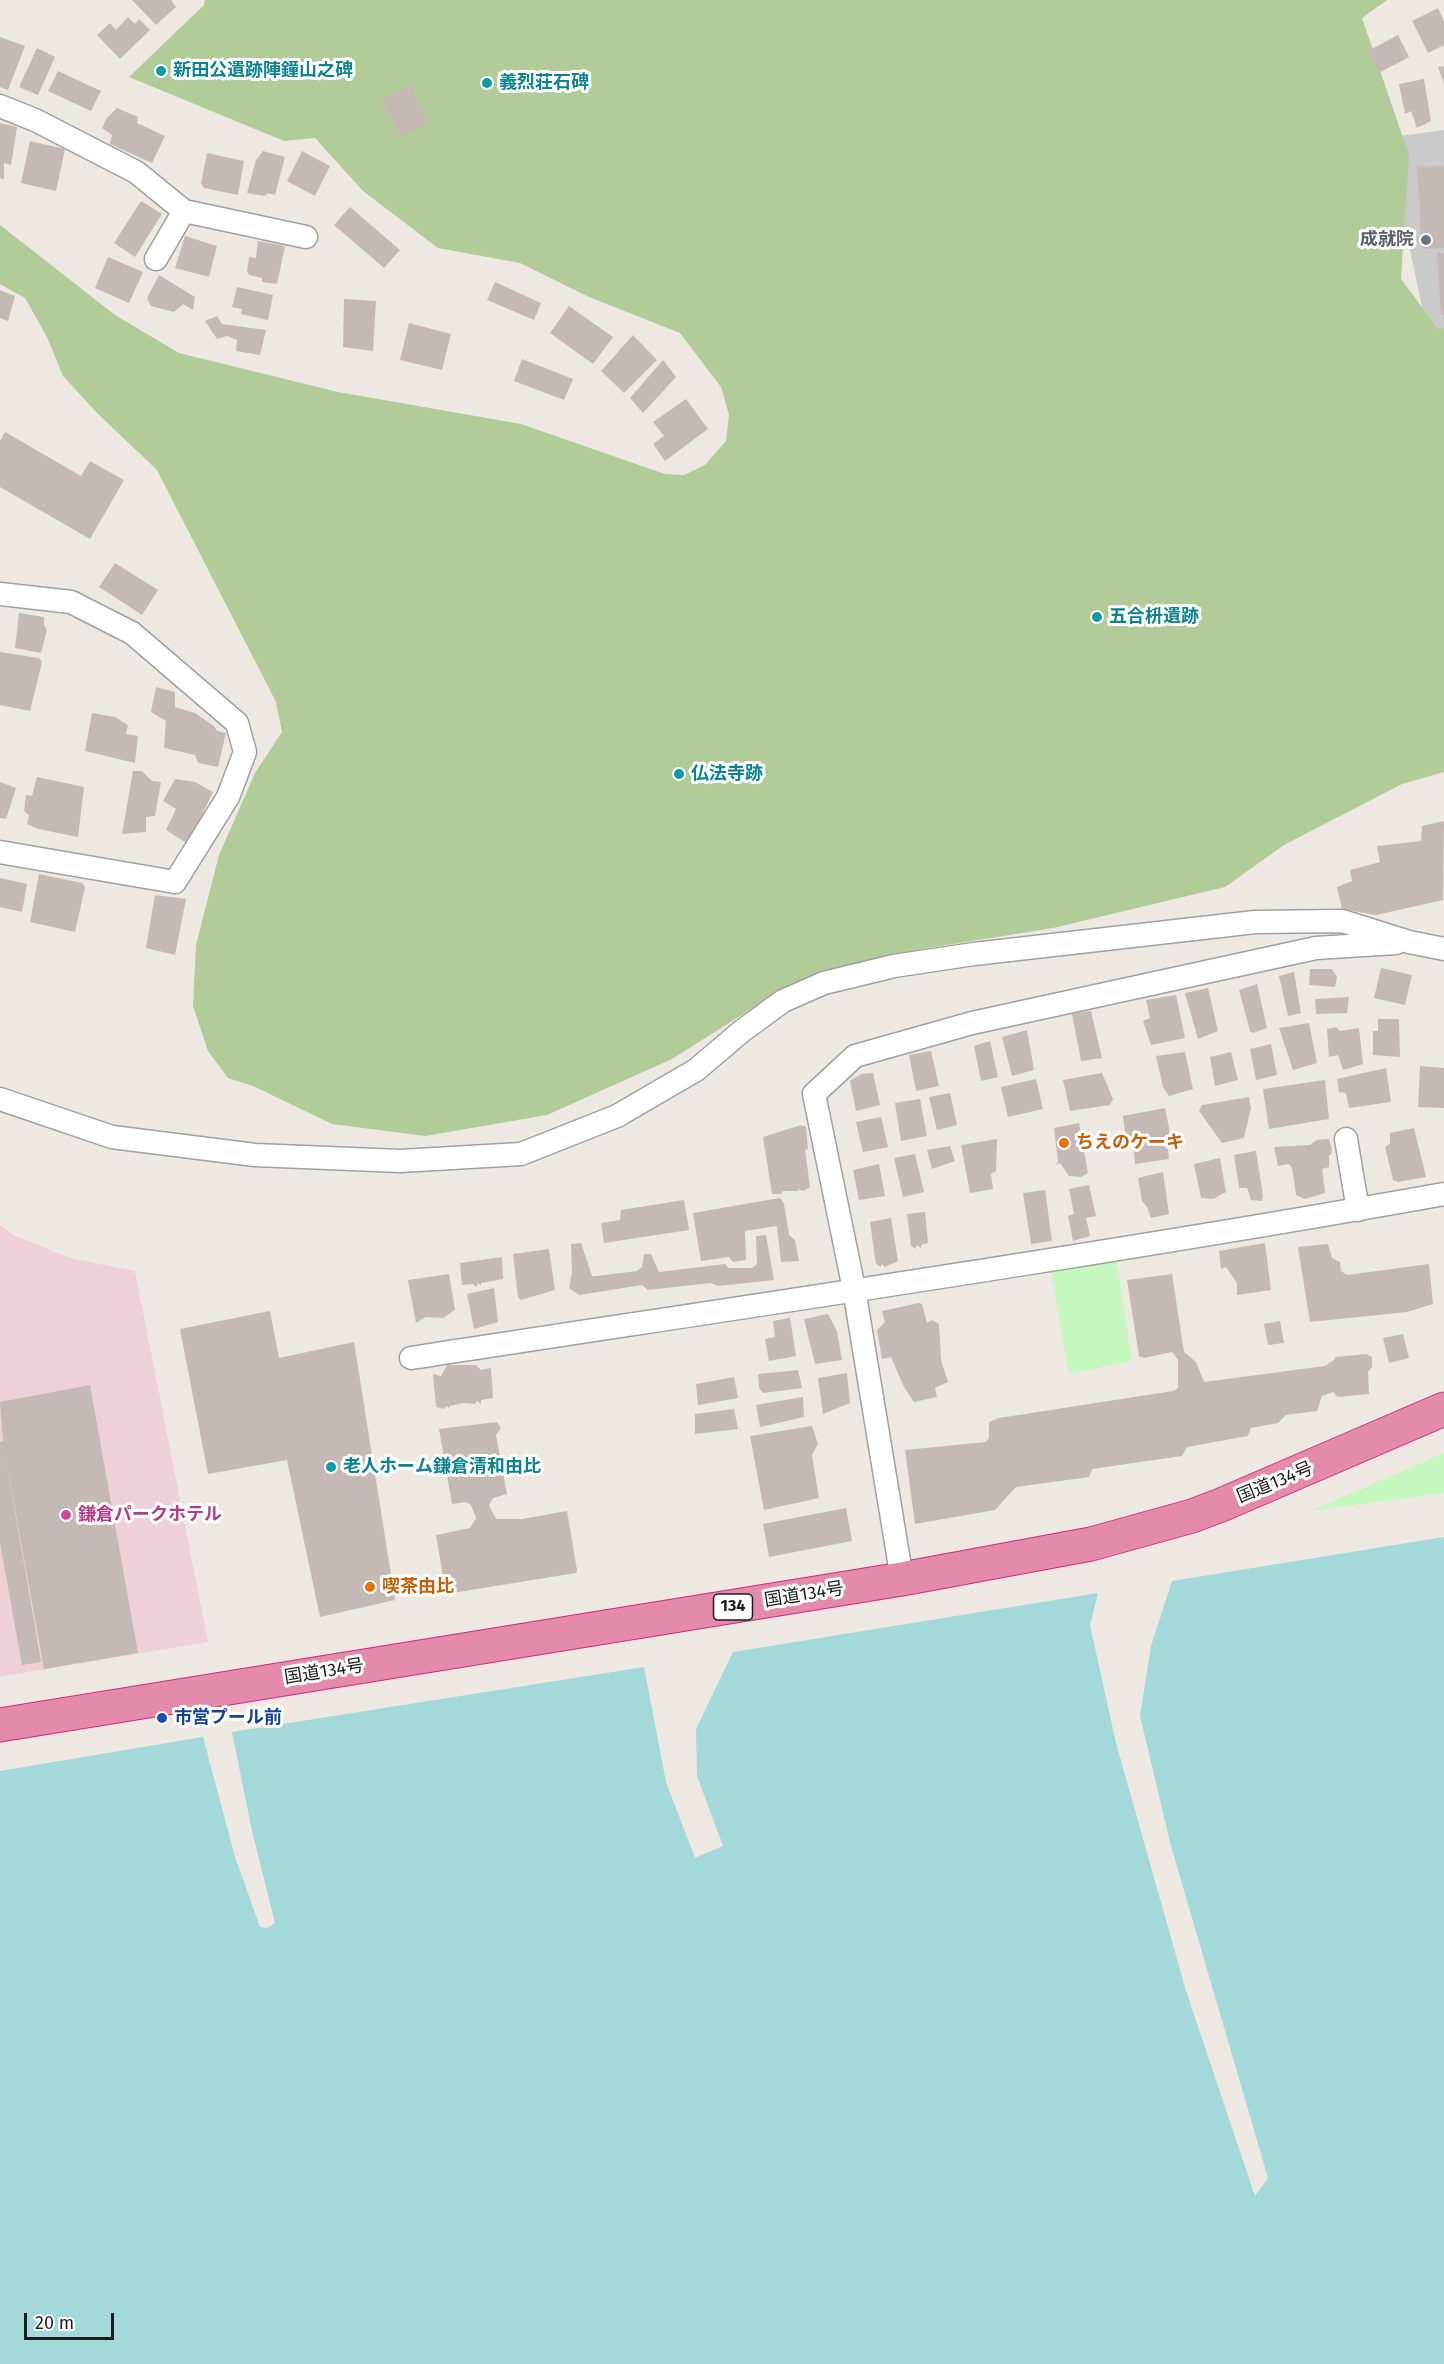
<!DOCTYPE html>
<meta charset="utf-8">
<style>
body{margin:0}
#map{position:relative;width:1444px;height:2364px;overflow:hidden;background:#eee8e2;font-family:"Fira Sans",sans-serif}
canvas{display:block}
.scale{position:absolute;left:24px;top:2313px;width:90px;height:27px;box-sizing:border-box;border:3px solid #1c1c1c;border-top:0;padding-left:8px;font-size:18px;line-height:21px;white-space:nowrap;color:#1c1c1c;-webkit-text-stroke:4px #fff;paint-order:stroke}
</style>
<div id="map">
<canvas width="1444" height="2364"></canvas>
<div class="scale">20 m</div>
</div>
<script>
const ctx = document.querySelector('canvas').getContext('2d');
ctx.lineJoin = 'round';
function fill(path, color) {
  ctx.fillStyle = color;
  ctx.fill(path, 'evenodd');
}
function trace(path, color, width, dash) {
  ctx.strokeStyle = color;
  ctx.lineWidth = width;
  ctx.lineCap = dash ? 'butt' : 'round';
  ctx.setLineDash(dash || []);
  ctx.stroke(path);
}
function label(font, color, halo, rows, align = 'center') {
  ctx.font = font + ' "Fira Sans","Noto Sans JP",sans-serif';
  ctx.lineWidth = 6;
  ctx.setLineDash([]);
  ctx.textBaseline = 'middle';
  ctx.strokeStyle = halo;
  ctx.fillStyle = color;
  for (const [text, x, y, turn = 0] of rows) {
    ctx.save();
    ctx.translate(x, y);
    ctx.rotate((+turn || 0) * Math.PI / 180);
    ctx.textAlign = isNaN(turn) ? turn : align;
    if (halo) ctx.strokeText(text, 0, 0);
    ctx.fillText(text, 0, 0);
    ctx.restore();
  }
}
fill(new Path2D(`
 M 0,1225 L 13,1235 L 70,1258 L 135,1271 L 208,1642 L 0,1677 Z`), '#eed1d6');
fill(new Path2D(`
 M 1444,130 L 1444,341 L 1430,344 L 1386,138 Z`), '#cacaca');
fill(new Path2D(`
 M 205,0 L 1387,0 L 1362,18 L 1409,155 L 1401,279 L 1438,329 L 1444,328 L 1444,772 L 1402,784 L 1284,845 L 1225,887 L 1053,928 L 922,949 L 794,982 L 672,1059 L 547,1115 L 425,1136 L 332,1124 L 253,1086 L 228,1078 L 208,1051 L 193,1006 L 196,945 L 219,855 L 255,773 L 282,732 L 276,702 L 157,470 L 97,413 L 63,376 L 47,337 L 25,298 L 0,284 L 0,225 L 115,315 L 179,353 L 338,392 L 521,424 L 665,474 L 684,475 L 705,465 L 726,441 L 729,415 L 721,387 L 680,333 L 589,297 L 520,263 L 438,248 L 363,191 L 315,138 L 284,141 L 129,77 L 204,5 Z`), '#b1cc98');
fill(new Path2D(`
 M 1116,1260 L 1132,1361 L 1069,1374 L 1051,1271 Z
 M 1444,1453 L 1444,1493 L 1310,1511 Z`), '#c5f8bf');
fill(new Path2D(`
 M 1444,1537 L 1444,2364 L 0,2364 L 0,1771 L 203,1737 L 235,1857 L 260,1927 L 267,1928 L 275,1923 L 252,1831 L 232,1732 L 644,1667 L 666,1782 L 695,1858 L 723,1846 L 697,1776 L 696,1729 L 733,1652 L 1098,1593 L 1090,1625 L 1116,1743 L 1186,1991 L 1255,2196 L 1268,2178 L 1171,1846 L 1140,1716 L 1151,1646 L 1172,1581 Z`), '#a3d9db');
fill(new Path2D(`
 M 132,0 L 171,0 L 176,7 L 156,25 Z
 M 1438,8 L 1444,22 L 1444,45 L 1428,53 L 1412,21 Z
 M 128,17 L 135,24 L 139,19 L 150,30 L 120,59 L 97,35 L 110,23 L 116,30 Z
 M 1398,35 L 1409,57 L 1379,73 L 1368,51 Z
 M 0,37 L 25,46 L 8,90 L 0,87 Z
 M 37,48 L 55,57 L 38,95 L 19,87 Z
 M 1444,66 L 1444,84 L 1438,67 Z
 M 58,71 L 101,91 L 91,111 L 48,91 Z
 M 1424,79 L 1431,121 L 1417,128 L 1411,111 L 1405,114 L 1399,84 Z
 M 410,85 L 428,123 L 399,137 L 381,100 Z
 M 117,108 L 138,117 L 137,123 L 165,136 L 152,163 L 110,144 L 112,135 L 102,128 L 106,119 Z
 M 0,123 L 17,127 L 11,165 L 4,163 L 4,179 L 0,178 Z
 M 30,141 L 65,149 L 56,191 L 21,183 Z
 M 263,151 L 285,157 L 275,195 L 267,193 L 267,197 L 265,193 L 265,196 L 247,193 L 256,160 Z
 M 302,151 L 330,166 L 315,196 L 287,181 Z
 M 207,153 L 244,161 L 238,195 L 204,188 L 201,183 Z
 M 1444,166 L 1444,248 L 1422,249 L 1417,167 Z
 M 141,201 L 162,214 L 135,257 L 114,243 Z
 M 350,207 L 400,250 L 384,268 L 334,225 Z
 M 185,236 L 217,246 L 209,277 L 175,268 Z
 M 258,241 L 285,246 L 277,284 L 262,282 L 262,278 L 249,275 L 247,271 L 249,257 L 256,258 Z
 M 1437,253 L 1444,253 L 1444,315 L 1441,315 Z
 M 108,257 L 143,272 L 129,303 L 95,288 Z
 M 159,275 L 195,297 L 193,310 L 183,304 L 174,312 L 151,306 L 147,298 Z
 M 495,282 L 541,303 L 534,320 L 487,300 Z
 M 237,287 L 273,295 L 268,320 L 241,314 L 242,309 L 232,307 Z
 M 0,290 L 15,296 L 8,321 L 0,318 Z
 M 344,299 L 376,301 L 373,351 L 343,347 Z
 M 569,306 L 613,337 L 593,364 L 550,333 Z
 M 217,316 L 222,324 L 266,330 L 260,355 L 236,351 L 237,340 L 227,336 L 217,339 L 205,321 Z
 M 409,323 L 451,334 L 442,370 L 400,360 Z
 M 633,335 L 657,360 L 624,393 L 601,371 Z
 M 522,359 L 573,379 L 564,400 L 514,381 Z
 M 663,360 L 676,377 L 643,413 L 630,398 Z
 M 686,399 L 708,429 L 665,461 L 653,444 L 664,436 L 653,422 Z
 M 5,432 L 81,476 L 90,461 L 124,480 L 90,539 L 0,487 L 0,441 Z
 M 115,563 L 158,590 L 142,615 L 99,587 Z
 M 19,613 L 44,617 L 44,625 L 47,630 L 41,653 L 15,648 Z
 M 0,652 L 39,658 L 42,662 L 30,711 L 0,705 Z
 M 156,687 L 175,692 L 175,707 L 195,713 L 214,726 L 217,731 L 226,733 L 218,767 L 198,763 L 195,755 L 164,748 L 166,721 L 151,712 Z
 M 92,713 L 115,717 L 128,725 L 126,734 L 138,736 L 135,763 L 85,751 Z
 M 133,771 L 142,771 L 152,781 L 161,782 L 155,816 L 146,817 L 146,832 L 122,834 Z
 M 37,777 L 84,787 L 78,837 L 38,829 L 27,824 L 29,815 L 24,811 L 26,795 L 32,796 Z
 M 175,779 L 195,782 L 213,792 L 188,844 L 166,830 L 176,809 L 163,801 Z
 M 0,782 L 16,788 L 6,819 L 0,818 Z
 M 1444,821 L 1443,900 L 1376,915 L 1342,909 L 1337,887 L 1352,881 L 1350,870 L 1380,862 L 1377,846 L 1421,841 L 1422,826 Z
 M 39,874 L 82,883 L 85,887 L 75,932 L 30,922 Z
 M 0,878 L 27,884 L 22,912 L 0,907 Z
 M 155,895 L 186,899 L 175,955 L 146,948 Z
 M 1381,968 L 1412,975 L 1405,1005 L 1374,998 Z
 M 1310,969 L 1332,969 L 1337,977 L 1335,987 L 1309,985 Z
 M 1294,972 L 1301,1013 L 1288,1016 L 1279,976 Z
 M 1257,984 L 1267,1028 L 1253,1033 L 1250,1031 L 1239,990 Z
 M 1208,988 L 1218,1031 L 1198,1039 L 1185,993 Z
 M 1176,995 L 1185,1038 L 1151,1045 L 1143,1021 L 1150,1018 L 1146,1000 Z
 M 1349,997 L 1347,1013 L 1316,1014 L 1315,999 Z
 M 1091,1011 L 1102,1058 L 1081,1061 L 1072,1014 Z
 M 1378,1019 L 1399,1019 L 1400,1057 L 1373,1055 L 1373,1031 L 1378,1031 Z
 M 1309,1023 L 1317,1063 L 1293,1070 L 1279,1028 Z
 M 1336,1027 L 1340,1031 L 1359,1028 L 1363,1064 L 1343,1070 L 1338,1055 L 1329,1057 L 1327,1029 Z
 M 1027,1030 L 1034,1070 L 1012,1076 L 1002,1037 Z
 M 990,1041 L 998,1077 L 981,1081 L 974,1046 Z
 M 1271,1044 L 1277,1075 L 1256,1080 L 1250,1049 Z
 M 931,1051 L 939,1086 L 916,1091 L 909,1055 Z
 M 1185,1052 L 1193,1089 L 1169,1096 L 1163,1087 L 1156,1056 Z
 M 1231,1052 L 1238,1080 L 1215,1086 L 1210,1057 Z
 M 1420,1066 L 1444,1068 L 1444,1108 L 1418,1107 Z
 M 1386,1068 L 1391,1102 L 1349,1108 L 1346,1093 L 1339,1092 L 1337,1079 Z
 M 873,1073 L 880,1105 L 856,1111 L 850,1081 L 861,1074 Z
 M 1102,1073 L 1113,1099 L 1110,1105 L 1070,1111 L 1063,1080 Z
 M 1036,1079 L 1043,1109 L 1008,1117 L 1001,1087 Z
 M 1325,1080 L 1329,1119 L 1269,1129 L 1263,1089 Z
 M 950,1093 L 957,1125 L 937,1130 L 929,1097 Z
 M 1249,1097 L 1251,1108 L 1244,1138 L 1222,1143 L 1199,1111 L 1202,1105 Z
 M 920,1099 L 927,1136 L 901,1141 L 895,1103 Z
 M 1165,1108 L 1172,1143 L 1167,1143 L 1169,1159 L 1135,1164 L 1133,1141 L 1126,1138 L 1123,1116 Z
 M 881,1117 L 888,1147 L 863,1152 L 856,1122 Z
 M 1079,1123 L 1088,1173 L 1081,1177 L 1069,1176 L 1060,1163 L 1055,1165 L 1058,1162 L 1054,1128 Z
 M 801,1125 L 806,1127 L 808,1149 L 805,1150 L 810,1187 L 803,1191 L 798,1189 L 798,1191 L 783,1191 L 781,1194 L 772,1194 L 763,1137 Z
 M 1414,1128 L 1426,1177 L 1398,1182 L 1393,1180 L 1385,1147 L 1390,1144 L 1390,1133 Z
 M 997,1139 L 996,1171 L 991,1174 L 993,1189 L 970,1193 L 961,1145 Z
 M 1329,1139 L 1332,1149 L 1331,1155 L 1329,1155 L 1329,1167 L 1322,1169 L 1325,1193 L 1305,1199 L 1296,1195 L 1292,1168 L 1289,1164 L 1278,1166 L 1274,1147 L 1310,1145 L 1317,1140 Z
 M 950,1146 L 955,1161 L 932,1169 L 927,1150 Z
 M 1256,1151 L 1263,1196 L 1262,1201 L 1251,1200 L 1247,1188 L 1239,1188 L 1234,1155 Z
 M 915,1154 L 924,1192 L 903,1197 L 894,1158 Z
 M 1220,1158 L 1226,1192 L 1213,1199 L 1201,1198 L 1194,1164 Z
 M 879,1164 L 885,1196 L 859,1200 L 853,1170 Z
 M 1163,1172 L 1169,1214 L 1151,1218 L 1147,1207 L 1142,1201 L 1138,1178 Z
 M 1089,1185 L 1096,1216 L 1086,1218 L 1090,1236 L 1073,1241 L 1068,1216 L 1074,1214 L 1069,1189 Z
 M 1045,1190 L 1052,1241 L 1031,1244 L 1023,1193 Z
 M 780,1198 L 784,1204 L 789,1235 L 795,1240 L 799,1261 L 781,1262 L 777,1226 L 745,1231 L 746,1260 L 733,1262 L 729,1257 L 701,1261 L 693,1213 Z
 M 684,1200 L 689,1230 L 604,1243 L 601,1223 L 620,1220 L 621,1210 Z
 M 925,1212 L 928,1243 L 921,1245 L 921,1248 L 916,1245 L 916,1249 L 911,1246 L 907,1214 Z
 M 891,1218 L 898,1261 L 885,1267 L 881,1264 L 881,1267 L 876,1264 L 870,1222 Z
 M 766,1235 L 774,1280 L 718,1286 L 711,1283 L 648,1290 L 642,1285 L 579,1295 L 569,1288 L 572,1272 L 571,1244 L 581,1243 L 592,1276 L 596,1276 L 637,1271 L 642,1267 L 644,1254 L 651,1254 L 659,1272 L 725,1264 L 728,1268 L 752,1268 L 757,1264 L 756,1236 Z
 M 1265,1243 L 1271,1290 L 1237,1295 L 1237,1283 L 1226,1267 L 1221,1269 L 1219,1251 Z
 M 1328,1244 L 1332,1258 L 1340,1262 L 1341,1271 L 1347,1275 L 1429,1264 L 1433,1304 L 1407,1312 L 1310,1322 L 1298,1247 Z
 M 549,1249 L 555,1290 L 521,1300 L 518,1297 L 513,1254 Z
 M 502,1257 L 503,1279 L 481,1283 L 481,1286 L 478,1283 L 476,1287 L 473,1284 L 462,1285 L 460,1263 Z
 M 449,1274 L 455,1310 L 443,1318 L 426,1317 L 416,1323 L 408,1280 Z
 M 1172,1274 L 1184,1352 L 1196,1362 L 1204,1382 L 1325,1366 L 1335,1359 L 1335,1357 L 1366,1354 L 1372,1357 L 1372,1367 L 1368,1372 L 1369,1394 L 1338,1397 L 1333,1392 L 1322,1396 L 1317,1411 L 1286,1415 L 1278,1423 L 1251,1428 L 1248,1436 L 1187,1447 L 1182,1456 L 1092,1469 L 1089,1477 L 1016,1487 L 995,1510 L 915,1524 L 905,1450 L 986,1442 L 989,1438 L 989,1422 L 999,1418 L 1173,1391 L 1178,1388 L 1178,1360 L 1172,1352 L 1144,1358 L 1139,1356 L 1127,1280 Z
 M 494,1288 L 498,1322 L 474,1329 L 467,1294 Z
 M 919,1303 L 922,1304 L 927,1323 L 932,1320 L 939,1324 L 941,1360 L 948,1382 L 935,1388 L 937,1397 L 914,1402 L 904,1387 L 891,1357 L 882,1359 L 877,1330 L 885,1322 L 882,1311 Z
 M 270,1311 L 279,1358 L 354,1342 L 395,1600 L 320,1617 L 287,1460 L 208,1474 L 180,1329 Z
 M 828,1314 L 837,1331 L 842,1360 L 815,1364 L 804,1319 Z
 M 790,1318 L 796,1356 L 769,1361 L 765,1339 L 775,1337 L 773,1321 Z
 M 1280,1321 L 1284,1343 L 1268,1345 L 1264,1324 Z
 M 1403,1334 L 1409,1358 L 1389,1363 L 1383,1338 Z
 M 447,1365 L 476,1365 L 481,1370 L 491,1368 L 493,1398 L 481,1400 L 481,1404 L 477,1401 L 475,1404 L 463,1403 L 450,1406 L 449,1408 L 446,1406 L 444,1409 L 436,1407 L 433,1374 L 441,1376 Z
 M 798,1370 L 802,1388 L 763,1393 L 759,1388 L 758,1374 Z
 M 847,1373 L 850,1403 L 823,1414 L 818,1378 Z
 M 734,1377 L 738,1398 L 698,1405 L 696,1384 Z
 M 90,1385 L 138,1653 L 44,1669 L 4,1448 L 41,1662 L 22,1665 L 0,1543 L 0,1442 L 3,1441 L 0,1402 Z
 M 803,1397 L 804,1417 L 760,1427 L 756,1405 Z
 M 734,1409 L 738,1429 L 695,1434 L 695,1414 Z
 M 497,1422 L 501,1428 L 496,1435 L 507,1494 L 493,1498 L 489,1505 L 496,1519 L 522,1519 L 567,1511 L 577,1570 L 576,1573 L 446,1594 L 436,1535 L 470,1528 L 476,1518 L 471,1505 L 466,1502 L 452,1504 L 439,1429 Z
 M 812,1426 L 818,1444 L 812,1455 L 819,1498 L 764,1510 L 750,1436 Z
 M 846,1508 L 852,1541 L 769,1557 L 763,1524 Z`), '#c5b9b6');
const street = new Path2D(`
 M 0,106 L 35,120 L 136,172 L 184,211 L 306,237
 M 156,259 L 184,211
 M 0,594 L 71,602 L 132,633 L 237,723 L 245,752 L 228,797 L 175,882 L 0,852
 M 0,1099 L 112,1137 L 255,1155 L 400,1161 L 521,1154 L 617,1116 L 696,1070 L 742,1031 L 783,1001 L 824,983 L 894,966 L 974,954 L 1255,922 L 1342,921 L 1409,942 L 1444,949
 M 1346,1139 L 1358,1210
 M 411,1358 C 756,1305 1101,1255 1444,1194
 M 902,1579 L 854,1289 L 814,1094 L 855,1056 L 972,1023 L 1316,948 L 1396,943`);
const highway = new Path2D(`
 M 0,1725 L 902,1579 L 1091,1544 L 1192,1516 L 1221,1505 L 1444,1409`);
trace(street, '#a0a0a0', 25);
trace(highway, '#d32783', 35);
trace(street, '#fff', 22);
trace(highway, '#e48bac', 33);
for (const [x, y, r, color] of [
 [161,71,6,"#0f9aa8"],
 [487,83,6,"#0f9aa8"],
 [1426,240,6,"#6b7280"],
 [1097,617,6,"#0f9aa8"],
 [679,774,6,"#0f9aa8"],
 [1064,1143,6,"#e8710a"],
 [331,1467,6,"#0f9aa8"],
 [66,1515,6,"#d1479c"],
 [370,1587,6,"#e8710a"],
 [162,1718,6,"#1a4fb4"]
]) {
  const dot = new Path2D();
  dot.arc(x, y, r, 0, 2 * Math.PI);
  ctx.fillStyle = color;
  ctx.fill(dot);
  trace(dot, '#fff', 2);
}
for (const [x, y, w] of [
 [733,1607,39]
]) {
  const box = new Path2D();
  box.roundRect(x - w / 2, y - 13, w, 26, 4.5);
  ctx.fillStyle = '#fff';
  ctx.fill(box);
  trace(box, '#1c1c1c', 1.5);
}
label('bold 16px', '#1c1c1c', null, [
 ["134",733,1607]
]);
label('bold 18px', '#0d838f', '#fff', [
 ["新田公遺跡陣鐘山之碑",173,71],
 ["義烈荘石碑",499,83],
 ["五合枡遺跡",1109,617],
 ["仏法寺跡",691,774],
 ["老人ホーム鎌倉清和由比",343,1467]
], 'left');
label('bold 18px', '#5b616d', '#fff', [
 ["成就院",1414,240]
], 'right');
label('bold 18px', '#c56008', '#fff', [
 ["ちえのケーキ",1076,1143],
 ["喫茶由比",382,1587]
], 'left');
label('18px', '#1c1c1c', '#fff', [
 ["国道134号",1275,1483,-22],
 ["国道134号",804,1595,-9],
 ["国道134号",324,1672,-9]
]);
label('bold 18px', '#b23c85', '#fff', [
 ["鎌倉パークホテル",78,1515]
], 'left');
label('bold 18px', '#164399', '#fff', [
 ["市営プール前",174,1718]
], 'left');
</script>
